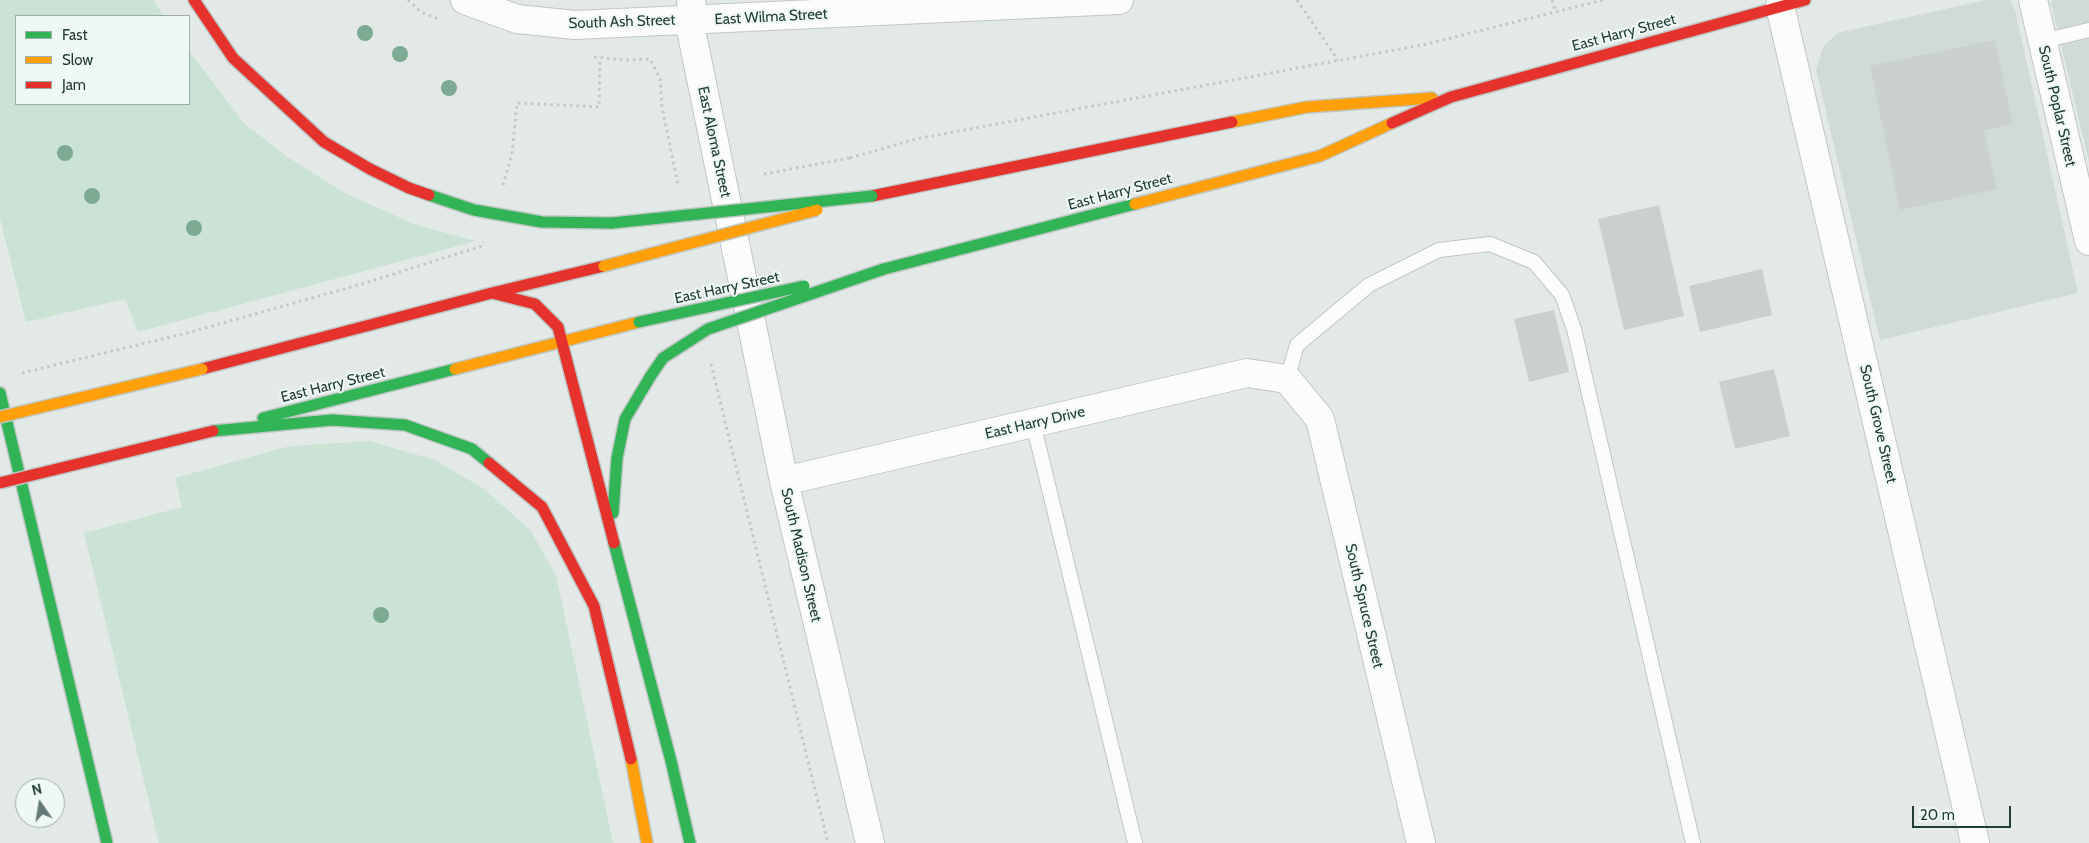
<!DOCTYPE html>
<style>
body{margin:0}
#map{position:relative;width:2089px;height:843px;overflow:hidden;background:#e3e9e7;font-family:Cabin,sans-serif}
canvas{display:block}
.legend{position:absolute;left:15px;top:15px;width:175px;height:90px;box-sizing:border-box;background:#f0f8f5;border:1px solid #9dada9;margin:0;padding:6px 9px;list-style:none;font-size:15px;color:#203d38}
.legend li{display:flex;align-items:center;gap:10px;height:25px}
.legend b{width:25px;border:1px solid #9dada9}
.north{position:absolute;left:15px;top:778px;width:50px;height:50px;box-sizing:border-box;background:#f0f8f5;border:1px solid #9dada9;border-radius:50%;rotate:347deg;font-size:14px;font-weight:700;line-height:20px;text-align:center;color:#203d38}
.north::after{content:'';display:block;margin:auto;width:18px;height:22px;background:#647975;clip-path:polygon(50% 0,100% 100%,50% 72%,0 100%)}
.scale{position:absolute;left:1912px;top:806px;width:99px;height:22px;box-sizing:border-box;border:2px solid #203d38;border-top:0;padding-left:6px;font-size:15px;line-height:18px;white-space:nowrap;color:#203d38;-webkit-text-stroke:4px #f0f8f5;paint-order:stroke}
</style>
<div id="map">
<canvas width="2089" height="843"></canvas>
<ul class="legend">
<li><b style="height:6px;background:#30b455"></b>Fast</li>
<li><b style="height:6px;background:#ff9f0a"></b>Slow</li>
<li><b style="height:6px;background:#e5322d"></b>Jam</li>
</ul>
<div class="north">N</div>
<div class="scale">20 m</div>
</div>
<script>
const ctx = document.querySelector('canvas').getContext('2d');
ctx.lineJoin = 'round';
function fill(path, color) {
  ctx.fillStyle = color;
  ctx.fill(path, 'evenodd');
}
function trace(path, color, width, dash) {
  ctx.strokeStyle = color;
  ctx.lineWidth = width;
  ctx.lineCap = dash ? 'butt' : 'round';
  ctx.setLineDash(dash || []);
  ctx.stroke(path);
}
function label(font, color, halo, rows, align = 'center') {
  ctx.font = font + ' Cabin,sans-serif';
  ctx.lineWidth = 4;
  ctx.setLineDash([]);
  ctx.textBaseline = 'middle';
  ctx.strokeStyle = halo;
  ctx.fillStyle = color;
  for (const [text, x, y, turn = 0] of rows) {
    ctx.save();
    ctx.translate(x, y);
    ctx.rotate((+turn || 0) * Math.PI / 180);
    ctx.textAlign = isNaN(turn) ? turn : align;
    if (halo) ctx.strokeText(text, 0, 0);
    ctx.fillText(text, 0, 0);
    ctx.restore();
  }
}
fill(new Path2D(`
 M 1986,0 L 2010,0 L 2015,10 L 2078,293 L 1880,340 L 1816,70 L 1823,47 L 1837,33 Z
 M 2052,0 L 2089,0 L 2089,162 L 2051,3 Z`), '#d0dbd7');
fill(new Path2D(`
 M 0,0 L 153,0 L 164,16 L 16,16 L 16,104 L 189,104 L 189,51 L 244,123 L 286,156 L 345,193 L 416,225 L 476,241 L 138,332 L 125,299 L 26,322 L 0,219 Z
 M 369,441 L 435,460 L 484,489 L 530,530 L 556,575 L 613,843 L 159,843 L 84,533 L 182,507 L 175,478 L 290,446 Z`), '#cbe3d5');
fill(new Path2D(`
 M 1995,40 L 2013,124 L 1984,130 L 1997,189 L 1900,210 L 1870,66 Z
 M 1659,205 L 1684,316 L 1624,330 L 1598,219 Z
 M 1762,269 L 1772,315 L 1700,332 L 1689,286 Z
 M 1554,310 L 1569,372 L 1529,382 L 1514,319 Z
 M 1774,369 L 1790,436 L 1735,449 L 1719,382 Z`), '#cad0ce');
const lane = new Path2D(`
 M 2042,41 L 2089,30
 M 1287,379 L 1297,345 L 1369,285 L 1439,250 L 1490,244 L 1534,262 L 1562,295 L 1574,329 L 1693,843
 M 1033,423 L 1135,843`);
const street = new Path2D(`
 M 465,0 L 517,19 L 575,25 L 1119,0
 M 691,0 L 693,20 L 691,30 L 784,481 L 870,843
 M 2033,0 L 2089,241
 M 1780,6 L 1975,843
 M 784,481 L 1247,373 L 1287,379 L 1320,419 L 1421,843`);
const fast = new Path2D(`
 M 429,195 L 474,210 L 542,222 L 612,223
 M 884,269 L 1135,204
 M 0,393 L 107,843
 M 263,418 L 455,369
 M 213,431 L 332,420 L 405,425 L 472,449 L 489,463
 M 613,513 L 617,458 L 625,419 L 650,377
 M 614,543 L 671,761 L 690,843`);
const slow = new Path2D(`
 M 1232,122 L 1307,107 L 1432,98
 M 1135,204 L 1320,156 L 1392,123
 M 455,369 L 639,322
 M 631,759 L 647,843`);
const jam = new Path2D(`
 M 194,0 L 233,58 L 324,142 L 370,169 L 409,188 L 429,195
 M 1392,123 L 1451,97 L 1805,0
 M 872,196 L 1232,122
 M 492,293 L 535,304 L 558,327 L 614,543
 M 202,369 L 492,293 L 604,266
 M 489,463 L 542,507 L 594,606 L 631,759`);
trace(lane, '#c0c6c4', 16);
trace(street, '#c0c6c4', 30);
trace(fast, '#bec7c4', 14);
trace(slow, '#bec7c4', 14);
trace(jam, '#bec7c4', 14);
trace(new Path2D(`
 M 408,0 L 421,12 L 441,20
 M 1297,0 L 1338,60
 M 1552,0 L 1556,12
 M 594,57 L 627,60 L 650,59 L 660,79 L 662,107 L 678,185
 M 850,158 L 916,139 L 1427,44 L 1603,0
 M 503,185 L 512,154 L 517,103 L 599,107 L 600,58
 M 711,364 L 828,843
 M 22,373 L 187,333 L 362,284 L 482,246 L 483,242`), '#c0c9c7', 3, [2.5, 4]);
trace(lane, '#fbfcfb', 14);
trace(street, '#fbfcfb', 28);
trace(fast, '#30b455', 11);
trace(slow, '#ff9f0a', 11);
trace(jam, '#e5322d', 11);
const fastBridge = new Path2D(`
 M 612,223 L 872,196
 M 639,322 L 804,286
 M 650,377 L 663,358 L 708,329 L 884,269`);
const slowBridge = new Path2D(`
 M 604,266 L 817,210
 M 0,417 L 202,369`);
const jamBridge = new Path2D(`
 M 0,483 L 213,431`);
trace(fastBridge, '#bec7c4', 14, []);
trace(slowBridge, '#bec7c4', 14, []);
trace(jamBridge, '#bec7c4', 14, []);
trace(new Path2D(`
 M 764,174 L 850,158`), '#c0c9c7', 3, [2.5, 4]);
trace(fastBridge, '#30b455', 11);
trace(slowBridge, '#ff9f0a', 11);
trace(jamBridge, '#e5322d', 11);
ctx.fillStyle = '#7caa93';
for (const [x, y] of [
 [365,33],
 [400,54],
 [449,88],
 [65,153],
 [92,196],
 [194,228],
 [381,615]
]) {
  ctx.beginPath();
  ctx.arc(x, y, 8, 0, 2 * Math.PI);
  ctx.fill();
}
label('15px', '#203d38', '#f0f8f5', [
 ["East Wilma Street",771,17,-3],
 ["South Ash Street",622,22,-2],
 ["East Harry Street",1624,33,-15],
 ["South Poplar Street",2057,106,77],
 ["East Aloma Street",714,142,78],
 ["East Harry Street",1120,192,-15],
 ["East Harry Street",727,288,-12],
 ["East Harry Street",333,385,-14],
 ["East Harry Drive",1035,423,-13],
 ["South Grove Street",1878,424,77],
 ["South Madison Street",801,555,77],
 ["South Spruce Street",1364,606,77]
]);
</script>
